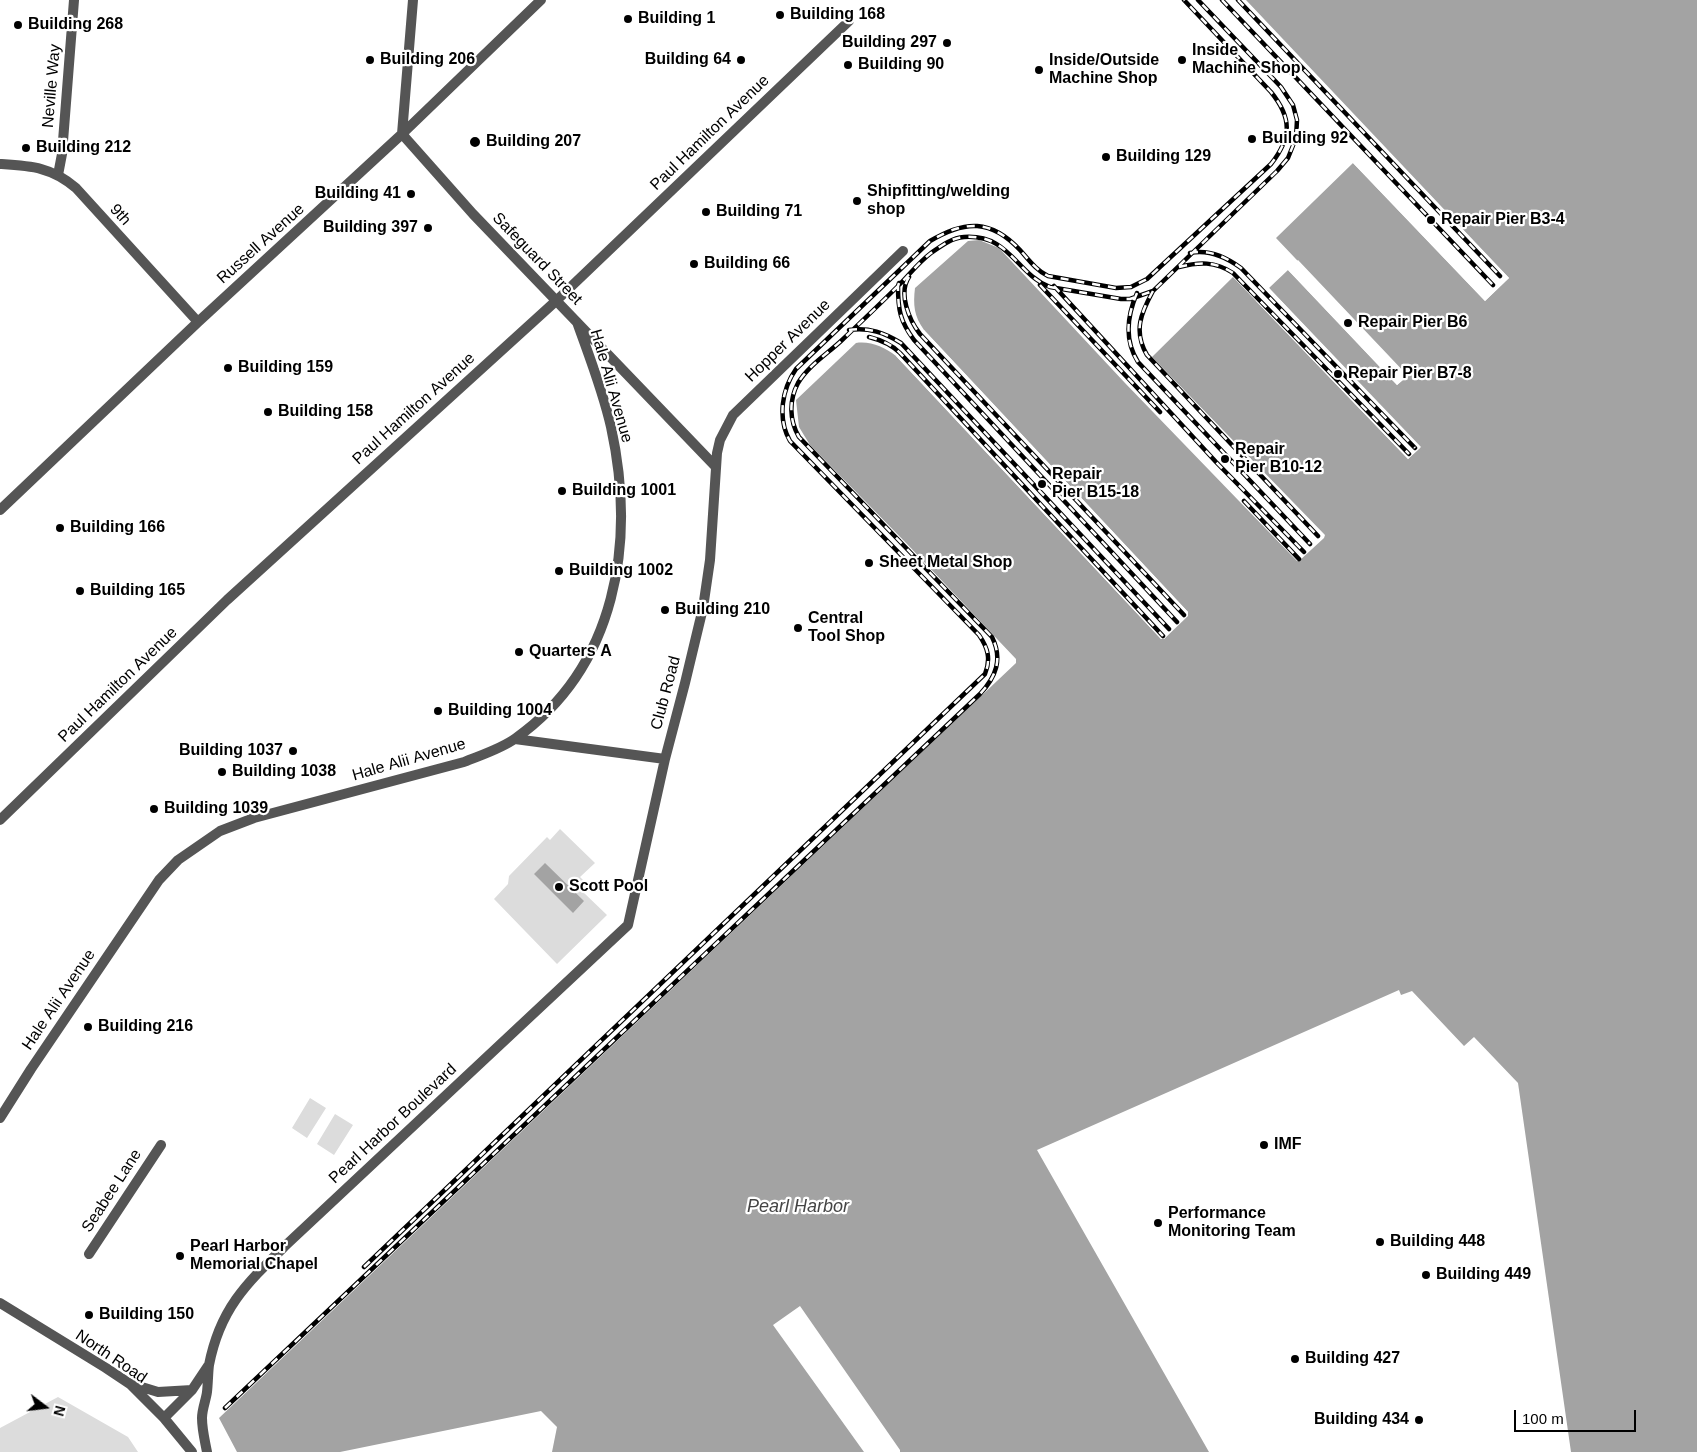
<!DOCTYPE html>
<style>
body{margin:0}
#map{position:relative;width:1697px;height:1452px;overflow:hidden;background:#fff;font-family:Helvetica,sans-serif}
canvas{display:block}
.north{position:absolute;left:20px;top:1382px;width:50px;height:50px;-webkit-text-stroke:4px #fff;paint-order:stroke;rotate:105deg;font-size:14px;font-weight:700;line-height:20px;text-align:center;color:#000}
.north::after{content:'';display:block;margin:auto;width:18px;height:22px;background:#000;clip-path:polygon(50% 0,100% 100%,50% 72%,0 100%)}
.scale{position:absolute;left:1514px;top:1410px;width:122px;height:22px;box-sizing:border-box;border:2px solid #000;border-top:0;padding-left:6px;font-size:15px;line-height:18px;white-space:nowrap;color:#000;-webkit-text-stroke:4px #fff;paint-order:stroke}
</style>
<div id="map">
<canvas width="1697" height="1452"></canvas>
<div class="north">N</div>
<div class="scale">100 m</div>
</div>
<script>
const ctx = document.querySelector('canvas').getContext('2d');
ctx.lineJoin = 'round';
function fill(path, color) {
  ctx.fillStyle = color;
  ctx.fill(path, 'evenodd');
}
function trace(path, color, width, dash) {
  ctx.strokeStyle = color;
  ctx.lineWidth = width;
  ctx.lineCap = dash ? 'butt' : 'round';
  ctx.setLineDash(dash || []);
  ctx.stroke(path);
}
function label(font, color, halo, rows, align = 'center') {
  ctx.font = font + ' Helvetica,sans-serif';
  ctx.lineWidth = 4.5;
  ctx.setLineDash([]);
  ctx.textBaseline = 'middle';
  ctx.strokeStyle = halo;
  ctx.fillStyle = color;
  for (const [text, x, y, turn = 0] of rows) {
    ctx.save();
    ctx.translate(x, y);
    ctx.rotate((+turn || 0) * Math.PI / 180);
    ctx.textAlign = isNaN(turn) ? turn : align;
    if (halo) ctx.strokeText(text, 0, 0);
    ctx.fillText(text, 0, 0);
    ctx.restore();
  }
}
fill(new Path2D(`
 M 560,829 L 595,863 L 580,877 L 588,885 L 582,891 L 607,915 L 557,964 L 494,899 L 508,884 L 509,876 L 547,837 L 550,840 Z
 M 310,1098 L 326,1108 L 307,1138 L 292,1128 Z
 M 335,1114 L 353,1125 L 334,1155 L 317,1144 Z
 M 58,1397 L 128,1437 L 138,1452 L 0,1452 L 0,1428 Z`), '#dcdcdc');
fill(new Path2D(`
 M 1246,0 L 1697,0 L 1697,1452 L 1571,1452 L 1518,1083 L 1474,1037 L 1464,1046 L 1412,991 L 1401,995 L 1399,990 L 1037,1150 L 1209,1452 L 552,1452 L 557,1427 L 541,1411 L 340,1452 L 237,1452 L 219,1418 L 1016,663 L 1016,659 L 908,545 L 810,445 L 799,427 L 796,400 L 856,343 C 871,341 884,347 896,356 L 1161,639 L 1164,639 L 1188,612 L 924,330 C 914,316 913,305 915,288 L 968,241 L 979,240 L 999,248 L 1125,383 L 1297,561 L 1299,561 L 1324,538 L 1325,535 L 1152,357 L 1233,277 L 1408,459 L 1420,448 L 1269,288 L 1288,270 L 1397,385 L 1407,376 L 1276,238 L 1353,163 L 1485,301 L 1509,278 Z
 M 545,863 L 584,901 L 573,913 L 534,874 Z`), '#a3a3a3');
fill(new Path2D(`
 M 1377,140 L 1509,278 L 1485,301 L 1353,163 L 1355,161 L 1485,298 L 1506,278 L 1375,142 Z
 M 1298,260 L 1408,376 L 1397,385 L 1288,270 L 1290,268 L 1398,382 L 1404,376 L 1296,262 Z
 M 1269,288 L 1421,447 L 1408,459 L 1256,301 L 1258,299 L 1408,456 L 1417,447 L 1267,290 Z
 M 924,330 L 1188,612 L 1188,616 L 1164,639 L 1161,639 L 896,356 L 898,355 L 1163,636 L 1185,613 L 922,332 Z
 M 800,1306 L 900,1450 L 900,1452 L 864,1452 L 773,1325 Z`), '#fff');
trace(new Path2D(`
 M 402,134 L 473,214 L 716,467
 M 402,134 L 413,0
 M 0,164 C 31,166 52,167 76,188 L 198,322
 M 58,175 L 62,154 L 74,0
 M 0,510 L 198,322 L 402,134 L 541,0
 M 515,739 L 665,759
 M 0,820 L 227,600 L 557,300 L 849,21
 M 0,1118 L 31,1069 L 159,880 L 178,860 L 220,831 L 254,818 L 464,762 C 481,755 501,749 516,738 C 617,666 636,542 611,427 C 603,391 589,356 577,322
 M 89,1254 L 161,1145
 M 0,1303 L 106,1368 L 130,1384 L 164,1418 L 192,1452
 M 132,1384 L 158,1392 L 192,1390
 M 164,1418 L 192,1390 L 208,1366
 M 207,1452 C 205,1441 202,1430 202,1418 C 202,1409 206,1400 207,1392 C 208,1383 208,1373 209,1365 C 220,1308 247,1283 286,1245 L 628,925 L 665,759 L 685,683 L 703,608 L 710,560 L 717,453 L 720,440 L 733,415 L 903,251`), '#555', 10);
const rail = new Path2D(`
 M 1222,0 L 1493,285
 M 1238,0 L 1500,276
 M 1190,253 C 1209,249 1226,257 1241,268 L 1415,448
 M 1179,267 C 1199,262 1215,261 1233,273 L 1409,454
 M 909,277 C 898,293 909,320 920,334 L 1184,615
 M 899,283 L 898,286 C 898,310 900,321 914,340 L 1177,622
 M 1040,285 L 1160,412
 M 1054,286 L 1216,462 L 1304,552
 M 1153,291 C 1141,313 1133,331 1147,355 L 1318,536
 M 1137,293 C 1127,316 1124,340 1138,362 L 1310,544
 M 849,330 C 869,327 885,333 901,343 L 1169,629
 M 869,337 C 881,340 891,344 900,353 L 1163,636
 M 1244,501 L 1299,559
 M 364,1267 L 985,674 C 991,659 988,648 979,635 L 790,441 C 777,418 782,389 796,369 L 930,241 C 965,220 991,219 1020,250 C 1029,260 1036,270 1048,276 L 1116,288 L 1131,287 L 1147,279 L 1271,164 C 1292,137 1292,118 1271,92 L 1184,0
 M 225,1408 L 980,694 C 996,677 1003,659 992,637 L 799,437 C 789,420 789,400 798,383 C 808,366 827,354 841,341 C 860,323 880,304 899,285 C 909,275 919,262 931,253 C 941,246 951,238 964,237 C 1010,234 1015,273 1050,287 L 1121,299 L 1130,299 L 1153,291 L 1277,171 L 1288,158 L 1296,138 L 1297,120 L 1293,105 L 1281,87 L 1198,0`);
trace(rail, '#000', 4.5);
trace(rail, '#fff', 2.5, [8]);
for (const [x, y, r, color] of [
 [780,15,5,"#000"],
 [628,19,5,"#000"],
 [18,25,5,"#000"],
 [947,43,5,"#000"],
 [370,60,5,"#000"],
 [741,60,5,"#000"],
 [1182,60,5,"#000"],
 [848,65,5,"#000"],
 [1039,70,5,"#000"],
 [1252,139,5,"#000"],
 [475,142,6,"#000"],
 [26,148,5,"#000"],
 [1106,157,5,"#000"],
 [411,194,5,"#000"],
 [857,201,5,"#000"],
 [706,212,5,"#000"],
 [1431,220,5,"#000"],
 [428,228,5,"#000"],
 [694,264,5,"#000"],
 [1348,323,5,"#000"],
 [228,368,5,"#000"],
 [1338,374,5,"#000"],
 [268,412,5,"#000"],
 [1225,459,5,"#000"],
 [1042,484,5,"#000"],
 [562,491,5,"#000"],
 [60,528,5,"#000"],
 [869,563,5,"#000"],
 [559,571,5,"#000"],
 [80,591,5,"#000"],
 [665,610,5,"#000"],
 [798,628,5,"#000"],
 [519,652,5,"#000"],
 [438,711,5,"#000"],
 [293,751,5,"#000"],
 [222,772,5,"#000"],
 [154,809,5,"#000"],
 [559,887,5,"#000"],
 [88,1027,5,"#000"],
 [1264,1145,5,"#000"],
 [1158,1223,5,"#000"],
 [1380,1242,5,"#000"],
 [180,1256,5,"#000"],
 [1426,1275,5,"#000"],
 [89,1315,5,"#000"],
 [1295,1359,5,"#000"],
 [1419,1420,5,"#000"]
]) {
  const dot = new Path2D();
  dot.arc(x, y, r, 0, 2 * Math.PI);
  ctx.fillStyle = color;
  ctx.fill(dot);
  trace(dot, '#fff', 2);
}
label('bold 16px', '#000', '#fff', [
 ["Building 168",790,15],
 ["Building 1",638,19],
 ["Building 268",28,25],
 ["Building 297",937,43,"right"],
 ["Inside",1192,51],
 ["Machine Shop",1192,69],
 ["Building 206",380,60],
 ["Building 64",731,60,"right"],
 ["Inside/Outside",1049,61],
 ["Machine Shop",1049,79],
 ["Building 90",858,65],
 ["Building 92",1262,139],
 ["Building 207",486,142],
 ["Building 212",36,148],
 ["Building 129",1116,157],
 ["Shipfitting/welding",867,192],
 ["shop",867,210],
 ["Building 41",401,194,"right"],
 ["Building 71",716,212],
 ["Repair Pier B3-4",1441,220],
 ["Building 397",418,228,"right"],
 ["Building 66",704,264],
 ["Repair Pier B6",1358,323],
 ["Building 159",238,368],
 ["Repair Pier B7-8",1348,374],
 ["Building 158",278,412],
 ["Repair",1235,450],
 ["Pier B10-12",1235,468],
 ["Repair",1052,475],
 ["Pier B15-18",1052,493],
 ["Building 1001",572,491],
 ["Building 166",70,528],
 ["Sheet Metal Shop",879,563],
 ["Building 1002",569,571],
 ["Building 165",90,591],
 ["Building 210",675,610],
 ["Central",808,619],
 ["Tool Shop",808,637],
 ["Quarters A",529,652],
 ["Building 1004",448,711],
 ["Building 1037",283,751,"right"],
 ["Building 1038",232,772],
 ["Building 1039",164,809],
 ["Scott Pool",569,887],
 ["Building 216",98,1027],
 ["IMF",1274,1145],
 ["Performance",1168,1214],
 ["Monitoring Team",1168,1232],
 ["Building 448",1390,1242],
 ["Pearl Harbor",190,1247],
 ["Memorial Chapel",190,1265],
 ["Building 449",1436,1275],
 ["Building 150",99,1315],
 ["Building 427",1305,1359],
 ["Building 434",1409,1420,"right"]
], 'left');
label('16px', '#000', '#fff', [
 ["Neville Way",52,86,-85],
 ["Paul Hamilton Avenue",710,133,-44],
 ["9th",120,215,48],
 ["Russell Avenue",261,244,-42],
 ["Safeguard Street",537,259,46],
 ["Hopper Avenue",788,341,-44],
 ["Hale Alii Avenue",611,386,74],
 ["Paul Hamilton Avenue",414,409,-42],
 ["Paul Hamilton Avenue",118,685,-44],
 ["Club Road",666,693,-75],
 ["Hale Alii Avenue",409,760,-16],
 ["Hale Alii Avenue",59,1000,-56],
 ["Pearl Harbor Boulevard",393,1124,-43],
 ["Seabee Lane",112,1191,-57],
 ["North Road",111,1357,34]
]);
label('italic 18px', '#444', '#fff', [
 ["Pearl Harbor",798,1207]
]);
</script>
